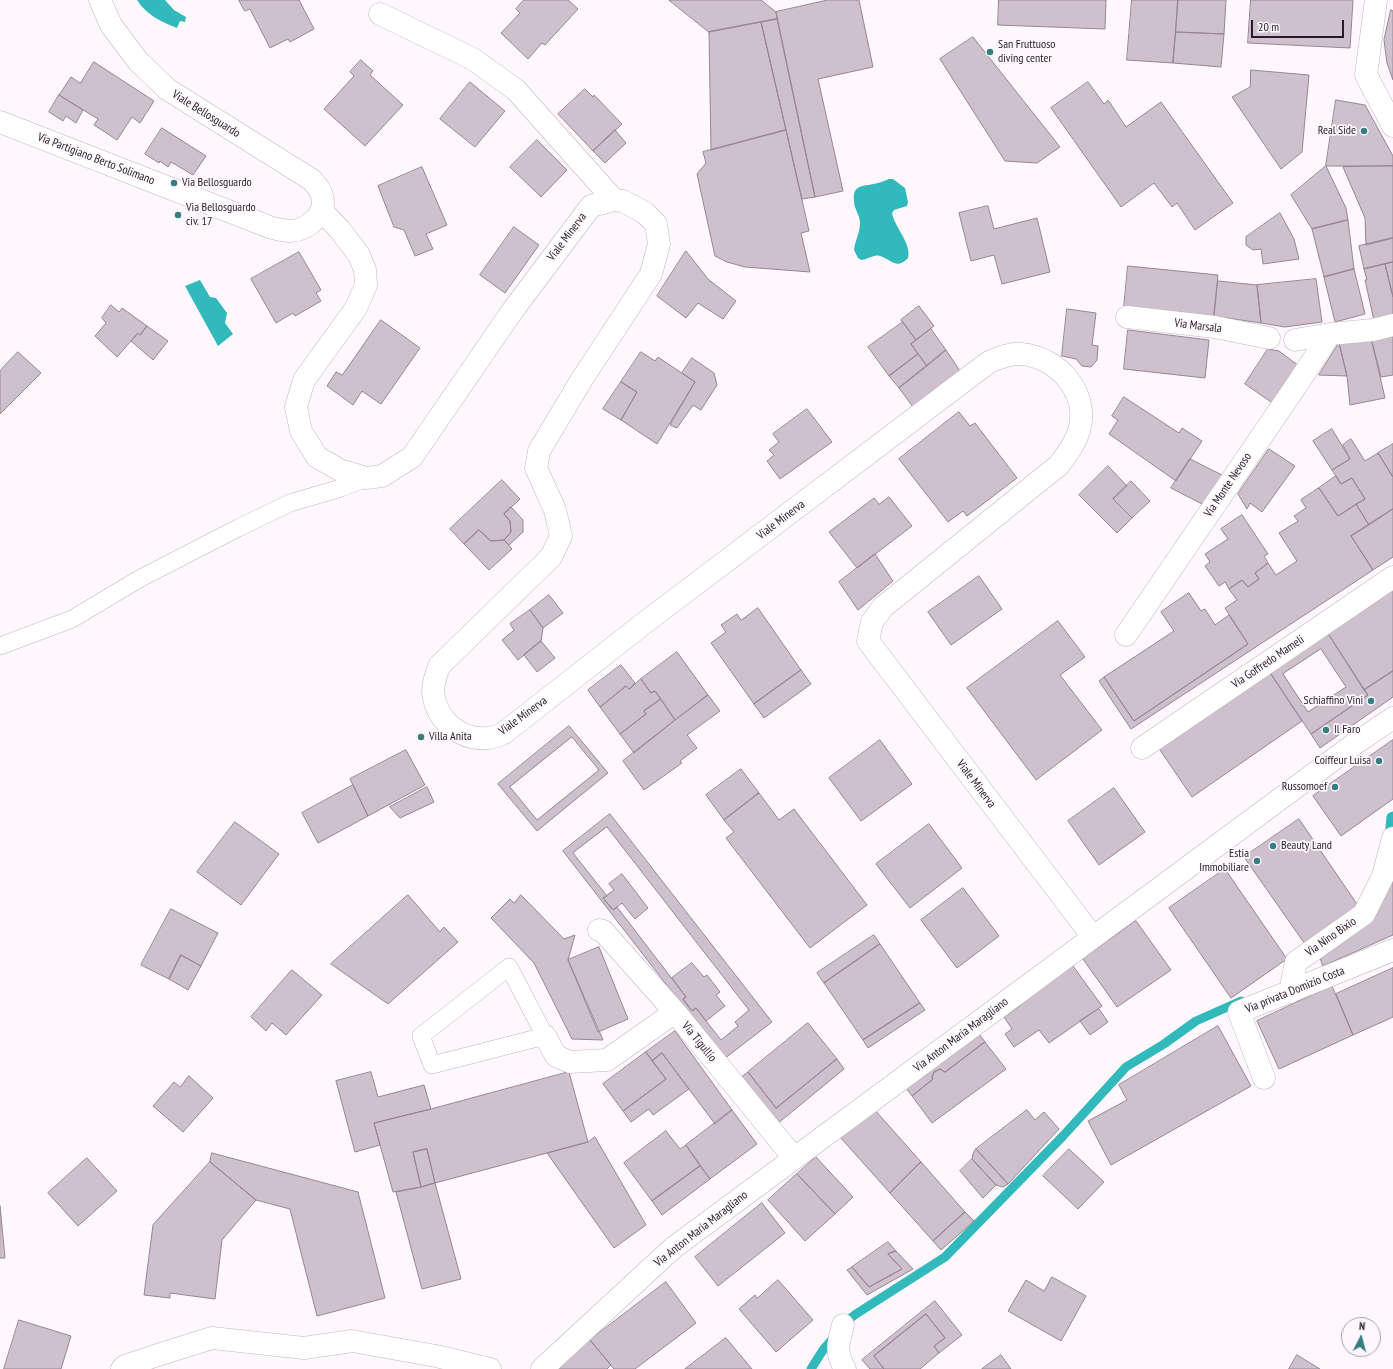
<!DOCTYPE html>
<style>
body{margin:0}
#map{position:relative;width:1393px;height:1369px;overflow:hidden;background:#fef7fd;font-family:"PT Sans Narrow",sans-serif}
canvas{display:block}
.north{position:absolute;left:1341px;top:1317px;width:40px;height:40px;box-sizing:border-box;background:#fef7fd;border:1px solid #a7a1a6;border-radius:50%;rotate:6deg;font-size:11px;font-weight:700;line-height:16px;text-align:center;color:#241f23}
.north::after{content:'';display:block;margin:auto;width:14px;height:18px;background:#367f80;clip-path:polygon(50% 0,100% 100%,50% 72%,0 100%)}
.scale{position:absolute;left:1251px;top:20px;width:93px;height:18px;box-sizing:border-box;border:2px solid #241f23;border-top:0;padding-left:5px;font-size:12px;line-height:14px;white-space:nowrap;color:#241f23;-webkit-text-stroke:3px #fef7fd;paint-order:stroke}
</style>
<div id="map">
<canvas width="1393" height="1369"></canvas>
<div class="north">N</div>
<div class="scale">20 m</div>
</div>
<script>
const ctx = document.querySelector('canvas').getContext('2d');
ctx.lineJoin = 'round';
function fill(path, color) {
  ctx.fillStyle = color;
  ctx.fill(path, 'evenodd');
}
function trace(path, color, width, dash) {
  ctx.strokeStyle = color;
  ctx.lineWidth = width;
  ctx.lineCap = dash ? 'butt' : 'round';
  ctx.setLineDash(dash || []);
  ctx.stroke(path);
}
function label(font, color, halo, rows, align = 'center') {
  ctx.font = font + ' "PT Sans Narrow",sans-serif';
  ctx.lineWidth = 3.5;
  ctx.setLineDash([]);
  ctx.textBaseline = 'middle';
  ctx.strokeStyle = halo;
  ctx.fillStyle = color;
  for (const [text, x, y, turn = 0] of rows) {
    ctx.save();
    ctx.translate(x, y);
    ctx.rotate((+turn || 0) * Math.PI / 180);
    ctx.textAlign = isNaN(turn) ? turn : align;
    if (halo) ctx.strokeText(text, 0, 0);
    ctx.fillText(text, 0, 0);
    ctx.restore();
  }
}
fill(new Path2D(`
 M 137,0 L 165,0 L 174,10 L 186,17 L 185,22 L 180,21 L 177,28 C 162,22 146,15 137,0 Z
 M 889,179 L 893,179 L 905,188 L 908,202 L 907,206 L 894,210 L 892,213 C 895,228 912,244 908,258 C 896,270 892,260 880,256 C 874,254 867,260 861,260 L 858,258 L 854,250 C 855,241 860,232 860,223 C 860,215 854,209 854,201 C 852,185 863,186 874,184 C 879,183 884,181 889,179 Z
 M 200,280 L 210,297 L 216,298 L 227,313 L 225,323 L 233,334 L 218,346 L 185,286 Z`), '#32b9bc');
trace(new Path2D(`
 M 1389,839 L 1391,817 L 1393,816
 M 843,1326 L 848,1320 L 856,1314 L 945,1257 L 1063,1136 L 1126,1067 L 1164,1044 L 1196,1021 L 1241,1001
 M 811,1369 L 823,1350 L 835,1336`), '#32b9bc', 9);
const building = new Path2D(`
 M 239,0 L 299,0 L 314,29 L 290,42 L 288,39 L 270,48 L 250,9 L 245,11 Z
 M 524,0 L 568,0 L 578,9 L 545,45 L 542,43 L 528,59 L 501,33 L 520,13 L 516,9 Z
 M 669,0 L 761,0 L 776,12 L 777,19 L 709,32 Z
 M 828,0 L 859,0 L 873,67 L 818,79 L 843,191 L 815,197 L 776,12 Z
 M 999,0 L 1106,0 L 1105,29 L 998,25 Z
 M 1132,0 L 1178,0 L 1173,63 L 1127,60 Z
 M 1178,0 L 1226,0 L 1224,34 L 1176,32 Z
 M 1251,0 L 1353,0 L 1350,48 L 1248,43 Z
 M 1391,10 L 1393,11 L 1393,80 L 1387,63 L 1384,40 Z
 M 777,19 L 815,197 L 802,199 L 761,22 Z
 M 761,22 L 786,130 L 711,150 L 709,32 Z
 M 1176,32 L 1224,34 L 1221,67 L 1173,63 Z
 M 973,37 L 1060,147 L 1037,163 L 1005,161 L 940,59 Z
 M 361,60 L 373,71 L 370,75 L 403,105 L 365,146 L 324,109 L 354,76 L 350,72 Z
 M 94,62 L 154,101 L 140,123 L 132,117 L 117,140 L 94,125 L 98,119 L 59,95 L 71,77 L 80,83 Z
 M 1251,70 L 1309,75 L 1302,152 L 1281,169 L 1232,97 L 1250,87 Z
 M 470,82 L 505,111 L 475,147 L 440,119 Z
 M 1088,82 L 1104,104 L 1108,100 L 1126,127 L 1161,102 L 1233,203 L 1195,230 L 1177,203 L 1172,207 L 1154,183 L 1121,207 L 1051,108 Z
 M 585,89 L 593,97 L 594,95 L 622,124 L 593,151 L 558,114 Z
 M 59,95 L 83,110 L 76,123 L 66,116 L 63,121 L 49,112 Z
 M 1336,100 L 1365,105 L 1393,156 L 1393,166 L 1326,166 Z
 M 162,128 L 206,156 L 193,175 L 171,162 L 168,167 L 160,161 L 159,163 L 145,154 Z
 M 615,130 L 626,143 L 605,163 L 593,151 Z
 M 786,130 L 809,231 L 801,233 L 810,272 L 745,267 L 727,262 L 715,256 L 697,174 L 706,163 L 703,152 Z
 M 537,140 L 567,170 L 541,197 L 510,167 Z
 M 1326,166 L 1346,208 L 1348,220 L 1312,229 L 1291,195 Z
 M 1393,166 L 1393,238 L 1366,245 L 1365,218 L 1343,167 Z
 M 422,167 L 447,225 L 426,234 L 433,249 L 415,256 L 404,230 L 394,227 L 378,186 Z
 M 988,206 L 994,229 L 1037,218 L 1050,272 L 1002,284 L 994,255 L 971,261 L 959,213 Z
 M 1280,213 L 1294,239 L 1299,259 L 1263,264 L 1261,249 L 1253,250 L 1246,245 L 1246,237 Z
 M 1348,220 L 1354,269 L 1324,277 L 1312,229 Z
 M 514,227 L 539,245 L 505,293 L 480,275 Z
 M 1393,238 L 1393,262 L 1364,269 L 1359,246 Z
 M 686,251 L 708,279 L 736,301 L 723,319 L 698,303 L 686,318 L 657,296 Z
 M 299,252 L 321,290 L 316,293 L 321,301 L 295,316 L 293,313 L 276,323 L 251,279 Z
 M 1393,262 L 1393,297 L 1385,264 Z
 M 1385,264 L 1393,297 L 1393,321 L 1375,325 L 1365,280 L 1367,280 L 1364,269 Z
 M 1128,266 L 1218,275 L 1214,316 L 1124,308 Z
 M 1354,269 L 1365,314 L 1335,322 L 1324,277 Z
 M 1316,279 L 1322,322 L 1285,327 L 1261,323 L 1257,285 Z
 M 1218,281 L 1257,285 L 1261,323 L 1214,316 Z
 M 111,305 L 119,312 L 122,308 L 147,326 L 140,335 L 138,333 L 117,357 L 95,336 L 106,323 L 102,318 Z
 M 919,306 L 934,326 L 916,340 L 901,320 Z
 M 1067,309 L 1096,313 L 1092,345 L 1098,346 L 1097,360 L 1091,367 L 1082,366 L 1076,359 L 1062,356 Z
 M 381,320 L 420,348 L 381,404 L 362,391 L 353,405 L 327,386 L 336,372 L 342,375 Z
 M 903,322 L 916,340 L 911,344 L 918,354 L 889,376 L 868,347 Z
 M 147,326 L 168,341 L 153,360 L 131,341 L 138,333 L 140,335 Z
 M 931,329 L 946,350 L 927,366 L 911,344 Z
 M 1128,330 L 1209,340 L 1205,378 L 1124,369 Z
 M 1393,334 L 1393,375 L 1381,377 L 1371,338 Z
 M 1371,338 L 1385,398 L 1350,405 L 1347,376 L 1339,343 Z
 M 1339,343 L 1347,376 L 1319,375 Z
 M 1268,349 L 1279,351 L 1299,366 L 1274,404 L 1245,384 Z
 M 946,350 L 960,371 L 913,407 L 899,388 Z
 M 18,352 L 41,373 L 0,414 L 0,371 Z
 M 641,352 L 655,361 L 658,357 L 695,382 L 657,444 L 621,420 L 637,392 L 621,382 Z
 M 918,354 L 927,366 L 899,388 L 889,376 Z
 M 692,358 L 714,373 L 717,385 L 701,410 L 693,405 L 677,428 L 670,425 L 695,382 L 682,373 Z
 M 621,382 L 637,392 L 621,420 L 603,409 Z
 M 1124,397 L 1179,433 L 1182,428 L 1202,441 L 1176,481 L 1109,434 L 1118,420 L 1112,416 Z
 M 807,409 L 832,442 L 780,479 L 767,461 L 774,455 L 769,450 L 779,442 L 773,434 Z
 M 959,412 L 970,426 L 975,423 L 1017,478 L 967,516 L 963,511 L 948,522 L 899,459 Z
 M 1332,429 L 1350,459 L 1332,470 L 1313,441 Z
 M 1351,439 L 1365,461 L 1378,453 L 1393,477 L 1393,509 L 1369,525 L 1356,504 L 1365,499 L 1352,478 L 1341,484 L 1332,470 L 1350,459 L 1343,445 Z
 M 1393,444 L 1393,477 L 1378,453 Z
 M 1269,449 L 1295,466 L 1262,512 L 1250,503 L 1247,509 L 1238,494 Z
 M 1190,459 L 1224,476 L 1204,505 L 1171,488 Z
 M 1108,466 L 1127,486 L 1113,499 L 1132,518 L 1117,533 L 1079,495 Z
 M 1336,476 L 1341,484 L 1352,478 L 1365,499 L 1338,516 L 1319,488 Z
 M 502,480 L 520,499 L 504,514 L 510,521 L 511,532 L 504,540 L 491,541 L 479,530 L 464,544 L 450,529 Z
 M 1131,481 L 1150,501 L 1132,518 L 1113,499 Z
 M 1319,488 L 1338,516 L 1356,504 L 1369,525 L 1351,536 L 1373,570 L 1131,729 L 1099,681 L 1104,677 L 1134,721 L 1248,644 L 1225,608 L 1237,600 L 1229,589 L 1242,580 L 1248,587 L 1259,579 L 1255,573 L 1268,563 L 1276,575 L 1297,561 L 1279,533 L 1298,521 L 1294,516 L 1306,508 L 1301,500 Z
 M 889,497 L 912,526 L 857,568 L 829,532 L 874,498 L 879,504 Z
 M 511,507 L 523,520 L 523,532 L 509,545 L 504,540 L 511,532 L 510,521 L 504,514 Z
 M 1393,509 L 1393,557 L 1373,570 L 1351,536 Z
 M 1242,515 L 1268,554 L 1264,556 L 1268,563 L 1255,573 L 1259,579 L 1248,587 L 1242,580 L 1229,589 L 1225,582 L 1219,586 L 1205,566 L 1210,562 L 1205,554 L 1228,539 L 1221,529 Z
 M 479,530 L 491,541 L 504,540 L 512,549 L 489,570 L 464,544 Z
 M 875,554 L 893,581 L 858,610 L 839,582 Z
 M 979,576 L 1002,609 L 951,645 L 928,612 Z
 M 1393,587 L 1393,671 L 1364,690 L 1327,632 Z
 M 1189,593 L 1201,611 L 1205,609 L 1215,625 L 1229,615 L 1248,644 L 1134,721 L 1104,677 L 1174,631 L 1161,612 Z
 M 549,595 L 563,613 L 543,628 L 530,610 Z
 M 758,608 L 801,670 L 754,704 L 711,643 L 726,632 L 721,625 L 737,614 L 741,620 Z
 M 530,610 L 543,628 L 541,641 L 518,660 L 502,640 L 514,630 L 510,624 Z
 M 1058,621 L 1085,657 L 1060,675 L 1102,730 L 1036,780 L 967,688 Z
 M 1327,632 L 1368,695 L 1311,734 L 1269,671 Z
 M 541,641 L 555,658 L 537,672 L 524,655 Z
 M 1321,649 L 1346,687 L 1308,712 L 1283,674 Z
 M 677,652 L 708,695 L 675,720 L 655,691 L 651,693 L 641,679 Z
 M 621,665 L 635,683 L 629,689 L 626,686 L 600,707 L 588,690 Z
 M 801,670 L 811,684 L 764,718 L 754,704 Z
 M 1269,671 L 1302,721 L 1192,797 L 1158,747 Z
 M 1393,671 L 1393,697 L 1320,748 L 1311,734 L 1368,695 L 1364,690 Z
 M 641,679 L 651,693 L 655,691 L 661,699 L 644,711 L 646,714 L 620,734 L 600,707 L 626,686 L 629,689 Z
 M 708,695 L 720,711 L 687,735 L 697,748 L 680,761 L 682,763 L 644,790 L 623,761 Z
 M 661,699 L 675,720 L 634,753 L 620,734 L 646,714 L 644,711 Z
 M 569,726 L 608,773 L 537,831 L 498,784 Z
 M 572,737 L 599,770 L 537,820 L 510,787 Z
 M 880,740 L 912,784 L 861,821 L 829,778 Z
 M 1393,740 L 1393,799 L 1341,836 L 1313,796 Z
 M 406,750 L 425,785 L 368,816 L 350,779 Z
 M 741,769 L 759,793 L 724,820 L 706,795 Z
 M 353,785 L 368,816 L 318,843 L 302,813 Z
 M 427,787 L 434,802 L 400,818 L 390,807 Z
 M 1114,788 L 1145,832 L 1099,865 L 1068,821 Z
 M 759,793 L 779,820 L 794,809 L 867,905 L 810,948 L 726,838 L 734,832 L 724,820 Z
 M 610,814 L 772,1022 L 724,1059 L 563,851 Z
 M 1299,819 L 1361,910 L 1307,947 L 1244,857 Z
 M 235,822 L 279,854 L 241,905 L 197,872 Z
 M 929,824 L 962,868 L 910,908 L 876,864 Z
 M 607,827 L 749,1010 L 735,1022 L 738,1026 L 721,1040 L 696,1008 L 692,1011 L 683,999 L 686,997 L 617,907 L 613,910 L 603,898 L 607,896 L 573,853 Z
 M 1225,869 L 1287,959 L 1231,998 L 1169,908 Z
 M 1393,872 L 1393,935 L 1323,966 L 1318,953 Z
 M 622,874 L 648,908 L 635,919 L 622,903 L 613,910 L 603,898 L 614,890 L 609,884 Z
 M 963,888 L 999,936 L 957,968 L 921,920 Z
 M 408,895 L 440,932 L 444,927 L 458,942 L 388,1004 L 331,964 Z
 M 521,895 L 564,939 L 575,935 L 568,960 L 603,1040 L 572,1039 L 534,963 L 491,918 L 510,899 L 514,903 Z
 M 171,909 L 218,933 L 201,966 L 181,955 L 169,979 L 141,965 Z
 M 1136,921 L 1171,970 L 1117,1007 L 1083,959 Z
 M 874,935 L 880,944 L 824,983 L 817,973 Z
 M 880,944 L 920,1003 L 863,1040 L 824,983 Z
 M 599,947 L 628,1019 L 598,1032 L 568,960 Z
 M 181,955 L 201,966 L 188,990 L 169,979 Z
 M 692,963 L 704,977 L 707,975 L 720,992 L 716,995 L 725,1006 L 706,1021 L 696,1008 L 692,1011 L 683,999 L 686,997 L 672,978 Z
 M 1073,966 L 1102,1006 L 1049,1043 L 1039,1030 L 1014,1047 L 1005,1034 L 1012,1029 L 1004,1017 L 1021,1005 L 1020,1003 Z
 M 1393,968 L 1393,1017 L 1353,1035 L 1336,994 Z
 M 292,970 L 322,995 L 286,1035 L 272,1023 L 266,1031 L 251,1017 Z
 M 1332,986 L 1353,1035 L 1279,1069 L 1257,1021 Z
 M 920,1003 L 925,1010 L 868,1048 L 863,1040 Z
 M 1099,1009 L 1108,1022 L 1090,1035 L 1080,1021 Z
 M 808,1023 L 837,1059 L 776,1108 L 748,1072 Z
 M 1218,1026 L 1251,1086 L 1111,1165 L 1088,1121 L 1127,1100 L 1119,1085 Z
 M 675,1031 L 732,1110 L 715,1124 L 662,1053 L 652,1061 L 646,1052 Z
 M 979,1034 L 985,1042 L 945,1072 L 940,1069 L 934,1072 L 932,1077 L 933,1079 L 912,1096 L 906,1088 Z
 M 985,1042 L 1006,1069 L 932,1123 L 912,1096 L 933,1079 L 932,1077 L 934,1072 L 940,1069 L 945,1072 Z
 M 646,1052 L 666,1079 L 623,1111 L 603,1084 Z
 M 662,1053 L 689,1089 L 653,1115 L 649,1109 L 631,1122 L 623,1111 L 666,1079 L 652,1061 Z
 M 837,1059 L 844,1069 L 777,1124 L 740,1078 L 748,1072 L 776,1108 Z
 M 371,1072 L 378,1097 L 424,1085 L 431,1109 L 374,1123 L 380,1145 L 355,1152 L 336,1081 Z
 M 569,1072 L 588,1142 L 435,1183 L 427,1149 L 413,1152 L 421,1187 L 393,1192 L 374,1123 L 431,1109 Z
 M 189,1076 L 213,1098 L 183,1132 L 153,1106 L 174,1082 L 180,1087 Z
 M 874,1109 L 921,1162 L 890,1193 L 840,1137 Z
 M 732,1110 L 757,1144 L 710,1179 L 686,1145 Z
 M 1027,1110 L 1035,1120 L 1044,1112 L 1059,1129 L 1008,1184 L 976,1149 Z
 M 666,1131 L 680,1149 L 686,1145 L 700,1166 L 652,1201 L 624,1163 Z
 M 595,1137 L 646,1225 L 614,1248 L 547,1153 L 588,1142 Z
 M 427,1149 L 435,1183 L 421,1187 L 413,1152 Z
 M 976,1149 L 1008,1184 L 1003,1187 L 996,1185 L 972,1159 L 973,1154 Z
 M 1069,1149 L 1104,1182 L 1078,1209 L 1043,1176 Z
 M 212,1153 L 358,1192 L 385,1298 L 317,1316 L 290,1209 L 256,1200 L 210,1162 Z
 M 816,1157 L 853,1197 L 835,1214 L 797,1174 Z
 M 87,1158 L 117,1191 L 78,1226 L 48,1193 Z
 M 972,1159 L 996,1185 L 983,1198 L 960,1171 Z
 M 210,1162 L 256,1200 L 222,1240 L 215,1299 L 170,1293 L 170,1298 L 144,1295 L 153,1225 Z
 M 921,1162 L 965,1212 L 933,1241 L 890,1193 Z
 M 700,1166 L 710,1179 L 662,1215 L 652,1201 Z
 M 797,1174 L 835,1214 L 805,1241 L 768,1200 Z
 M 435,1183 L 461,1279 L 422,1289 L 396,1192 L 421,1187 Z
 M 762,1203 L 785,1233 L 718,1286 L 695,1257 Z
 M 0,1206 L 5,1258 L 0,1258 Z
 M 965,1212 L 974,1221 L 941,1250 L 933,1241 Z
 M 888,1242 L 896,1251 L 888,1254 L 902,1269 L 869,1287 L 852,1267 Z
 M 896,1251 L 913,1269 L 867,1295 L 847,1270 L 852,1267 L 869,1287 L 902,1269 L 888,1254 Z
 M 1052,1277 L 1086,1296 L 1061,1341 L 1008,1311 L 1026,1280 L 1044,1291 Z
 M 778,1280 L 813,1320 L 776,1352 L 739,1309 L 755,1295 L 757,1298 Z
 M 666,1282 L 696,1323 L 635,1369 L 614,1369 L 590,1340 Z
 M 935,1301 L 962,1335 L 939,1353 L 934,1346 L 945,1338 L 926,1314 L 874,1356 L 884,1369 L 870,1369 L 862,1360 Z
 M 926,1314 L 945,1338 L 934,1346 L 939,1353 L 920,1369 L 884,1369 L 874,1356 Z
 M 19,1320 L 71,1336 L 61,1369 L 4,1369 Z
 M 726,1338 L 752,1369 L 685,1369 Z
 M 590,1340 L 611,1365 L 607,1369 L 558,1369 Z
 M 1001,1355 L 1011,1369 L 982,1369 Z
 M 1297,1355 L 1320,1369 L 1289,1369 Z`);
fill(building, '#cfc0cd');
trace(building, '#958692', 1);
const service = new Path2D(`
 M 0,646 L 72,619 L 139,579 L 238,528 L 290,503 L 341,488 L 366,478
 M 509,967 L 545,1036 L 432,1065 L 421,1036 Z`);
const pedestrian = new Path2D(`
 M 1127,317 L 1215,327 L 1269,338`);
const minor = new Path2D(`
 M 1376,0 L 1366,75 L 1393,126
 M 380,14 L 473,59 L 516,90 L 614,200
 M 322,211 L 340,230 L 359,255 L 365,270 L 366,285 L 356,308 L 304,380 L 296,407 L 301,431 L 317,457 L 340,470 L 366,478 L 382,476 L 412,457 L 513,310 L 591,206 L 614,200 L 623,201 L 645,213 L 656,224 L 659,244 L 651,274 L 582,379 L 539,451 L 536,468 L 555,510 L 561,536 L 551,557 L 440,665 C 436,674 433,683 433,692 C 436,721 461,741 489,738 C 494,738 499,735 504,733 L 643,624 L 989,362 C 999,358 1009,353 1021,354 C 1058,357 1090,393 1079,431 C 1075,444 1067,454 1059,465 L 883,607 L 872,622 L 868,641 L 1093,937
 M 1295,340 L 1330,334 L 1373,330 L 1393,325
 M 1126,635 L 1298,383 L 1330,334
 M 1142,748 L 1393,577
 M 599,930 L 603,931 L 675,1012 L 794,1158
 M 1290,992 L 1296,962 L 1364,914 L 1383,876 L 1393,838
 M 545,1036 L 556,1056 L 570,1062 L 607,1060 L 675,1012
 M 1264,1078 L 1239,1012 L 1393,950
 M 843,1325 C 838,1344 835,1351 845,1369
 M 122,1369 L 125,1366 L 164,1353 L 212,1338 L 304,1348 L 352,1341 L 436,1356 L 490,1369
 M 542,1369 L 673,1248 L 1353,745 L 1393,718`);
const tertiary = new Path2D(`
 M 0,122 L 272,228 C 278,229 285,231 291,231 C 307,230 328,214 322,196 C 321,190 316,185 312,180 L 167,89 L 138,61 L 111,25 L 100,0`);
trace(service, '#c2b3c0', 18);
trace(pedestrian, '#c2b3c0', 23);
trace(minor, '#c2b3c0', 23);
trace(tertiary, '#c2b3c0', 23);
trace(service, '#fff', 17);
trace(pedestrian, '#fff', 22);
trace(minor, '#fff', 22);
trace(tertiary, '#fff', 22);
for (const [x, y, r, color] of [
 [990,52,4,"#367f80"],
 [1364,131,4,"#367f80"],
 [174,183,4,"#367f80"],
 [178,215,4,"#367f80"],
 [1371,701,4,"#367f80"],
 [1326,730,4,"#367f80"],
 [421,737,4,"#367f80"],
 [1379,761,4,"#367f80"],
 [1335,787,4,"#367f80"],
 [1273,846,4,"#367f80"],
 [1257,861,4,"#367f80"]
]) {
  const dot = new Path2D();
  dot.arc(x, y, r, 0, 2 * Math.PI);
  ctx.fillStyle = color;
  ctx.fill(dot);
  trace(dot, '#fef7fd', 1.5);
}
label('12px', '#241f23', '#fef7fd', [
 ["San Fruttuoso",998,45],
 ["diving center",998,59],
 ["Real Side",1356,131,"right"],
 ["Via Bellosguardo",182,183],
 ["Via Bellosguardo",186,208],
 ["civ. 17",186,222],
 ["Schiaffino Vini",1363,701,"right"],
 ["Il Faro",1334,730],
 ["Villa Anita",429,737],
 ["Coiffeur Luisa",1371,761,"right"],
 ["Russomoef",1327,787,"right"],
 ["Beauty Land",1281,846],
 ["Estia",1249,854,"right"],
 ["Immobiliare",1249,868,"right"]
], 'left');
label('12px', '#241f23', '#fef7fd', [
 ["Viale Bellosguardo",206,114,32],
 ["Via Partigiano Berto Solimano",96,159,21],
 ["Viale Minerva",567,237,-53],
 ["Via Marsala",1198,326,7],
 ["Via Monte Nevoso",1228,485,-56],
 ["Viale Minerva",781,520,-37],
 ["Via Goffredo Mameli",1268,662,-34],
 ["Viale Minerva",523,716,-36],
 ["Viale Minerva",976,784,53],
 ["Via Nino Bixio",1331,937,-35],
 ["Via privata Domizio Costa",1295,990,-22],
 ["Via Anton Maria Maragliano",961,1035,-37],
 ["Via Tigullio",699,1042,51],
 ["Via Anton Maria Maragliano",701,1229,-38]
]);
</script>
